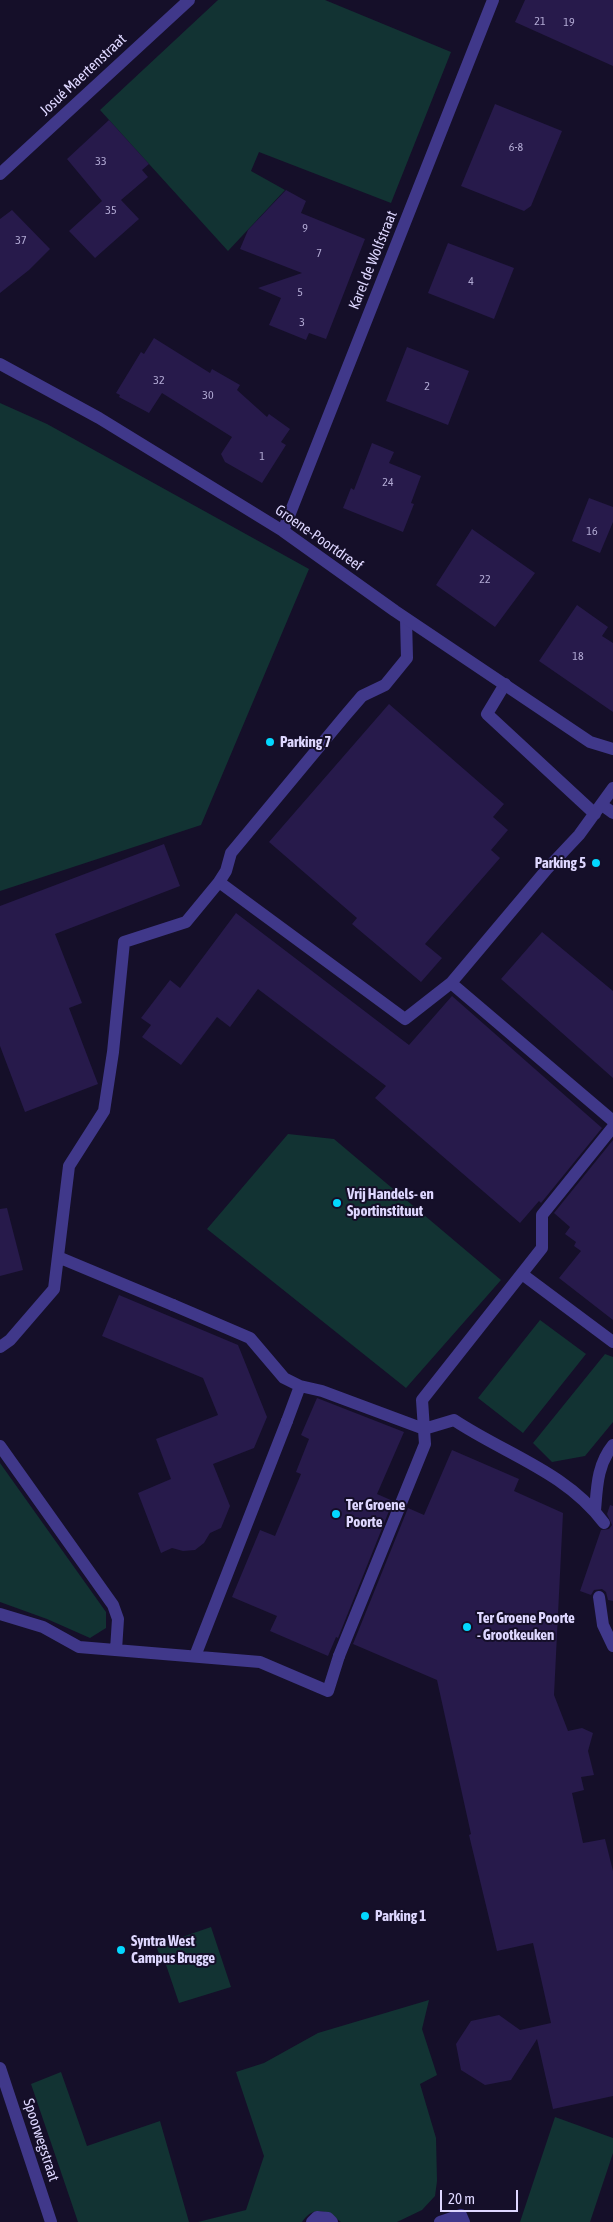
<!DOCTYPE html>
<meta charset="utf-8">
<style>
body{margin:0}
#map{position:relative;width:613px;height:2222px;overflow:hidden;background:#150f29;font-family:"Asap Condensed",sans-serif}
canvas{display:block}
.scale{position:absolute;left:440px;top:2190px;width:78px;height:22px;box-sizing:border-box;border:2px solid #ded7ff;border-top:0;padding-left:6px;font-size:15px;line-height:18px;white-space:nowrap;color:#ded7ff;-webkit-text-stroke:4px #150f29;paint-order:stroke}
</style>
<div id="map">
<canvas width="613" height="2222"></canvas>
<div class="scale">20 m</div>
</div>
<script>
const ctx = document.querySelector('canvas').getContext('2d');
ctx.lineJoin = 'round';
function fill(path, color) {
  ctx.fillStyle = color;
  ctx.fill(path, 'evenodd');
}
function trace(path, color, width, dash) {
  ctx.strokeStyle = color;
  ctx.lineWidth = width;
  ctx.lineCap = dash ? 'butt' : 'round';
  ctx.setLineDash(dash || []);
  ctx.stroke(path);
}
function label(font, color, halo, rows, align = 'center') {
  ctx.font = font + ' "Asap Condensed",sans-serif';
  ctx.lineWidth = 4;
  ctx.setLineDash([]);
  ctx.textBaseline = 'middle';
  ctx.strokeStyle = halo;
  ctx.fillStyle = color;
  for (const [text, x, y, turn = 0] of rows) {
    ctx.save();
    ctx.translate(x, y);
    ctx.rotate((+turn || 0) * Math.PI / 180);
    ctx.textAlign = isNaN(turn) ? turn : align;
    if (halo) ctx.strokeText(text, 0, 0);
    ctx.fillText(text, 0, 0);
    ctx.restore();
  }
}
fill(new Path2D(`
 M 218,0 L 325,0 L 451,52 L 391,203 L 259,152 L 251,171 L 285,190 L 228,251 L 100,110 Z
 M 0,403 L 47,424 L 309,569 L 201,825 L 0,891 Z
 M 288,1134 L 334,1139 L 501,1280 L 406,1388 L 207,1229 Z
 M 540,1320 L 586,1354 L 523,1433 L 478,1398 Z
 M 605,1354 L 613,1357 L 613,1422 L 585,1456 L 552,1462 L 533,1443 Z
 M 0,1463 L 106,1612 L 106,1628 L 90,1638 L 47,1619 L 0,1602 Z
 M 211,1927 L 231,1987 L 179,2003 L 163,1956 L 160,1956 L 156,1946 Z
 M 429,2000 L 422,2029 L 437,2075 L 420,2084 L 436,2138 L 437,2181 L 435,2196 L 422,2210 L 397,2222 L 341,2222 C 328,2211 314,2204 302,2222 L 198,2222 L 246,2210 L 264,2156 L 236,2072 L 264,2063 L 318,2033 Z
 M 61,2072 L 87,2146 L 160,2121 L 189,2222 L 78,2222 L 31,2084 Z
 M 555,2117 L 613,2138 L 613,2153 L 590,2222 L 520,2222 Z`), '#123333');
fill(new Path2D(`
 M 525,0 L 613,0 L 613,66 L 515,22 Z
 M 495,104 L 562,131 L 531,206 L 524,211 L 461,186 Z
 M 109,120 L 149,164 L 142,170 L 148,177 L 121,200 L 139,219 L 95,258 L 69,231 L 102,201 L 67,159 Z
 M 286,190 L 306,201 L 301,213 L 365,239 L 326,339 L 309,333 L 306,340 L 269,325 L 281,298 L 258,288 L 302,273 L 240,249 L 248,230 Z
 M 12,210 L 50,249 L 29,270 L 0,293 L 0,219 Z
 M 448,243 L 514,268 L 494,319 L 428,293 Z
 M 154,338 L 210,373 L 212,369 L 240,385 L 237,390 L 267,417 L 269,414 L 290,429 L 281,442 L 286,445 L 262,483 L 225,462 L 221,454 L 232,437 L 162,393 L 149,413 L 119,397 L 120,395 L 116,393 L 141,352 L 144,354 Z
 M 407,347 L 469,371 L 448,425 L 386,401 Z
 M 372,443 L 394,452 L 389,463 L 421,476 L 411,503 L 414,504 L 403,532 L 343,508 L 351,488 L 354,490 Z
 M 589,498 L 613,507 L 613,522 L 600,553 L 572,541 Z
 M 472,529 L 535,573 L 495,627 L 436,585 Z
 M 577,605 L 608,627 L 602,636 L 613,643 L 613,712 L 539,661 Z
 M 389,704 L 504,804 L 493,817 L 508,830 L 491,850 L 500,858 L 425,944 L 442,958 L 421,982 L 352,924 L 357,918 L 269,842 Z
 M 164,844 L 180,886 L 55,934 L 82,1003 L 69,1008 L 98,1084 L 25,1112 L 0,1046 L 0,906 Z
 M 236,913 L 409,1045 L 452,996 L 602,1128 L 541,1203 L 539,1201 L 520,1223 L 375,1098 L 386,1086 L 258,989 L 230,1027 L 217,1017 L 181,1065 L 142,1037 L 151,1025 L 141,1018 L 170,980 L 180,988 Z
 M 542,932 L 613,991 L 613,1078 L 501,979 Z
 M 613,1140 L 613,1320 L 559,1278 L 581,1251 L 574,1246 L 576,1242 L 565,1234 L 570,1227 L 554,1213 Z
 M 7,1208 L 23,1270 L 0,1276 L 0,1209 Z
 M 119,1295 L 238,1345 L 267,1417 L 254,1448 L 213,1464 L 230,1506 L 221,1528 L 210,1533 L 204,1543 L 195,1550 L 183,1551 L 172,1548 L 161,1553 L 138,1493 L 171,1479 L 156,1439 L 218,1415 L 203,1378 L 102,1336 Z
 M 317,1398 L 404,1432 L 377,1494 L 393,1501 L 338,1638 L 336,1637 L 328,1656 L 270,1631 L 277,1616 L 232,1597 L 260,1530 L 275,1536 L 301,1474 L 296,1472 L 309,1439 L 301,1435 Z
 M 452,1450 L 519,1479 L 514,1491 L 563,1513 L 554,1695 L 568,1731 L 582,1728 L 593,1733 L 588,1751 L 594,1775 L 581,1777 L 584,1790 L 572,1793 L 583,1843 L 605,1839 L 613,1871 L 613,2096 L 553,2109 L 537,2039 L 511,2080 L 485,2085 L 461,2070 L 456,2044 L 471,2021 L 499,2015 L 520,2030 L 551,2023 L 533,1943 L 497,1951 L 469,1835 L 471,1834 L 437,1680 L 353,1644 L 408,1508 L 424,1515 Z
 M 610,1505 L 613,1506 L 613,1601 L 608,1600 L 606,1592 L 602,1589 L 594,1590 L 591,1595 L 580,1591 L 601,1530 L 609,1529 L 612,1525 L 607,1514 Z`), '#271a4b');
trace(new Path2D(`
 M 505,684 L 487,714 L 595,814
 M 602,805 L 613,813
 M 219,882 L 226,871 L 231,853 L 344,717 L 362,696 L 385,685 L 407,658 L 406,619
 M 451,983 L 613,1121
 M 58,1257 L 173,1305
 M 0,1347 L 10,1340 L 54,1289 L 69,1166 L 104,1111 L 113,1052 L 124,942 L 186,922 L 219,882 L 405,1019 L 451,983 L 547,869 L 579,835 L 613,788
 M 0,1446 L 113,1605 L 118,1619 L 116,1650
 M 0,1614 L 43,1627 L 79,1647 L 260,1662 L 328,1691 L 339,1656
 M 195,1656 L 287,1421
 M 312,2222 L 317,2217 L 328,2218 L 332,2222
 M 440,2222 L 461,2215 L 464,2222`), '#40388a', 12);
trace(new Path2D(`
 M 522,1274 L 613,1342
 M 173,1305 L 250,1338 L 284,1378 L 300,1386 L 322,1391 L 424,1429 L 454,1420 C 505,1454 566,1472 604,1523
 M 287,1421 L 300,1386
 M 595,1511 C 597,1487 597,1465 613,1445
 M 599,1597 L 603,1625 L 613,1646
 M 339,1656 L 425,1444 L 422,1400 L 542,1248 L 542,1215 L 613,1127`), '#40388a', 12);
trace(new Path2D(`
 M 0,174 L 189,0
 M 0,364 L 99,418 L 283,531 L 395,611 L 590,742 L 613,749
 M 283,531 L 493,0`), '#40388a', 12);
trace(new Path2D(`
 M 0,2068 L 51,2222`), '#40388a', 12);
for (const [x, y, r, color] of [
 [270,742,5,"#03d8ff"],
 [596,863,5,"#03d8ff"],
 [337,1203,5,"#03d8ff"],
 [336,1514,5,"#03d8ff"],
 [467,1627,5,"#03d8ff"],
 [365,1916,5,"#03d8ff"],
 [121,1950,5,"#03d8ff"]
]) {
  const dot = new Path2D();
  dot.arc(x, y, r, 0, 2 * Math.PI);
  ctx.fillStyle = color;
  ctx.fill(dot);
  trace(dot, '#150f29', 2);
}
label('12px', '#b0a8d2', null, [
 ["21",540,21],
 ["19",569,22],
 ["6-8",516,147],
 ["33",101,161],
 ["35",111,210],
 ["9",305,228],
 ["37",21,240],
 ["7",319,253],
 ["4",471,281],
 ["5",300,292],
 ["3",302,322],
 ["32",159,380],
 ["2",427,386],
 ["30",208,395],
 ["1",262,456],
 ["24",388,482],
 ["16",592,531],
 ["22",485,579],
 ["18",578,656]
]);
label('15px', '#ded7ff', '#150f29', [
 ["Josué Maertenstraat",83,75,-43],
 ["Karel de Wolfstraat",373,260,-68],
 ["Groene-Poortdreef",319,538,35],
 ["Spoorwegstraat",41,2140,72]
]);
label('bold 15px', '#ded7ff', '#150f29', [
 ["Parking 7",280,742],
 ["Parking 5",586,863,"right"],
 ["Vrij Handels- en",347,1194],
 ["Sportinstituut",347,1211],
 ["Ter Groene",346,1505],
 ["Poorte",346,1522],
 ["Ter Groene Poorte",477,1618],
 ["- Grootkeuken",477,1635],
 ["Parking 1",375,1916],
 ["Syntra West",131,1941],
 ["Campus Brugge",131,1958]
], 'left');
</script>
